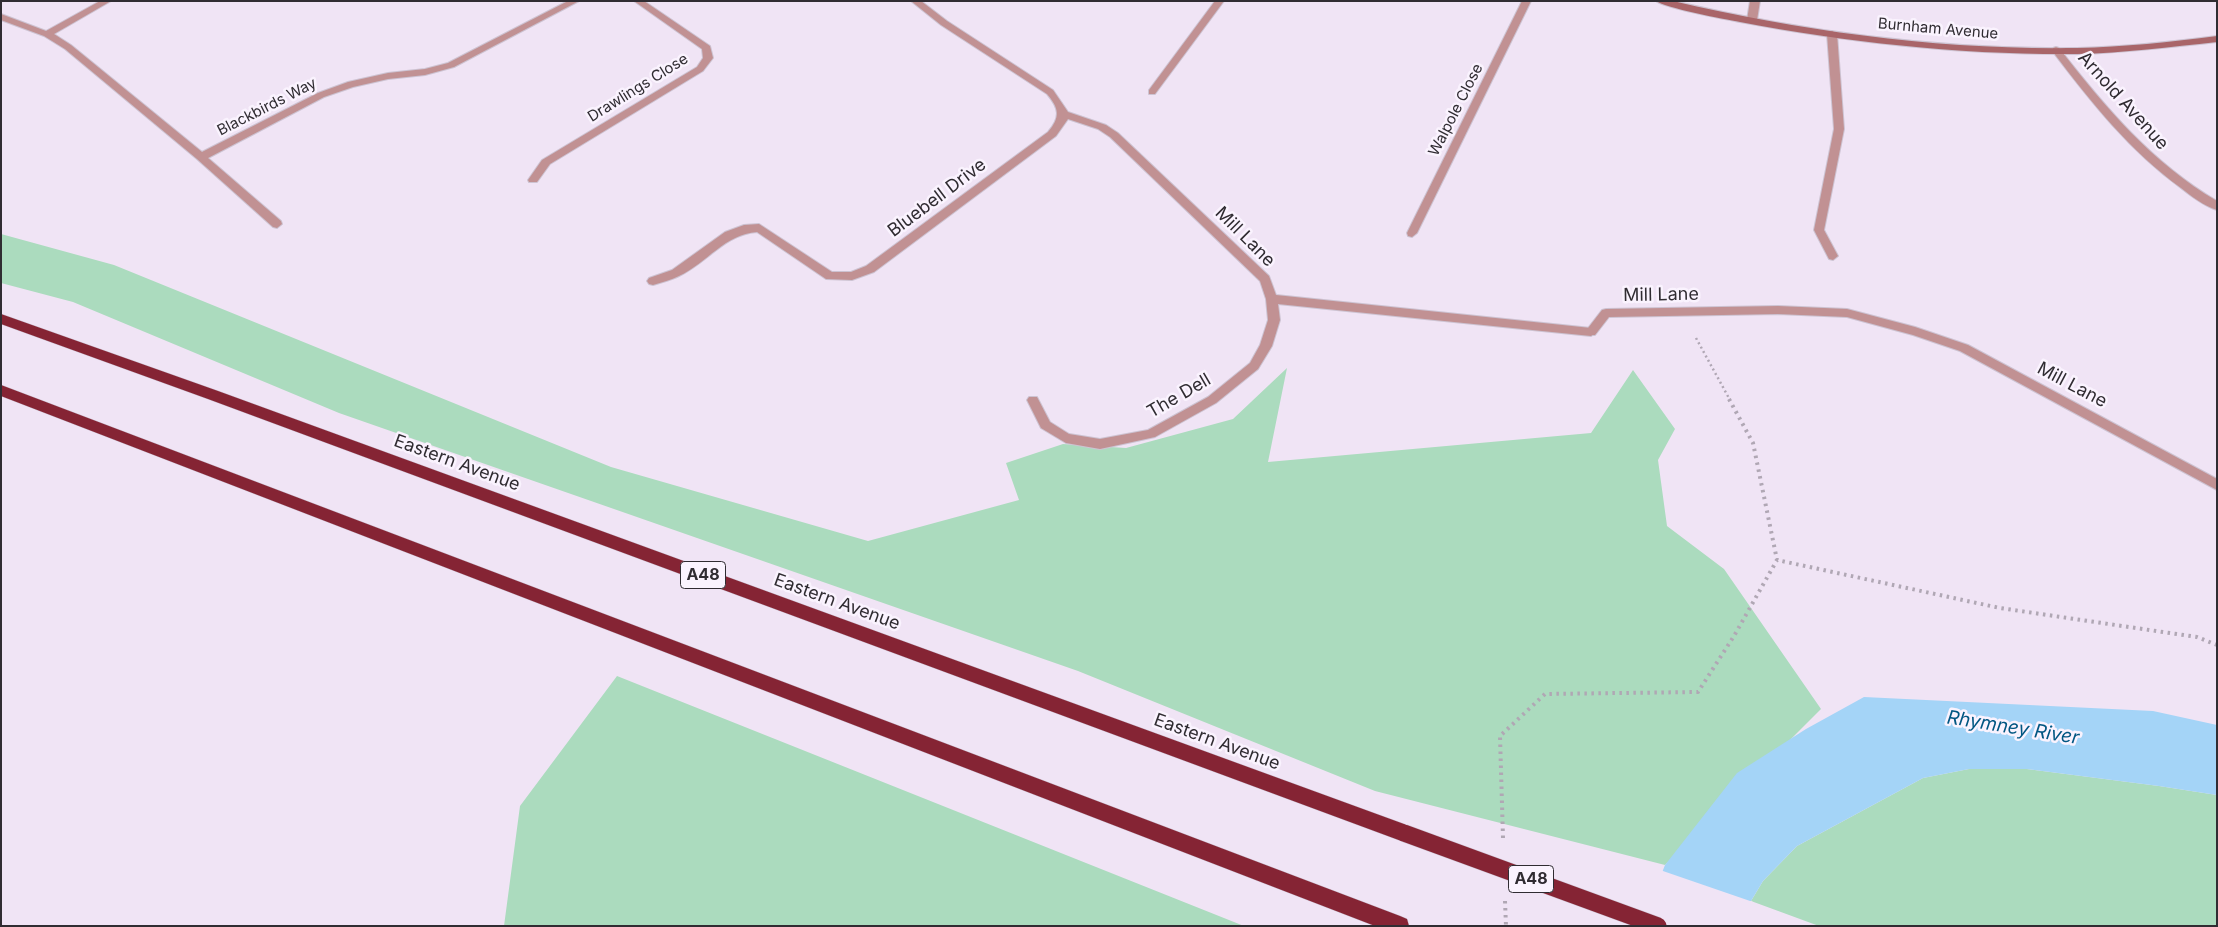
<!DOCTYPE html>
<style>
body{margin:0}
#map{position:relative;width:2218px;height:927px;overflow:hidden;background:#f0e4f5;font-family:Inter,sans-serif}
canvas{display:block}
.frame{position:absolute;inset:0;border:2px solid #302c32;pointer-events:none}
</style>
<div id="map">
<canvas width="2218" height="927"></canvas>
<div class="frame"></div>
</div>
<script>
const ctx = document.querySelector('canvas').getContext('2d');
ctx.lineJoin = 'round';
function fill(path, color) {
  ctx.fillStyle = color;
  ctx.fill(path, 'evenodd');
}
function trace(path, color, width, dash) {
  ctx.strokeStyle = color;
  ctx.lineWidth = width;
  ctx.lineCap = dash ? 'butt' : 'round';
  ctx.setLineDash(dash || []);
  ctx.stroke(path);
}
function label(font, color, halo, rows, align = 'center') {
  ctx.font = font + ' Inter,sans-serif';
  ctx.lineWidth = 5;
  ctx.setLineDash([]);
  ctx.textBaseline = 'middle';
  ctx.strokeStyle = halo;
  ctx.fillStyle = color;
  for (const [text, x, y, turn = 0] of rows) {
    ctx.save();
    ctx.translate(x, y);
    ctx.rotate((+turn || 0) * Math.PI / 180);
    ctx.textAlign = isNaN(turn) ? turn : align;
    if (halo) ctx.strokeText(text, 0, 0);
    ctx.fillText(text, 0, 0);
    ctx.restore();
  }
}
fill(new Path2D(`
 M 1,234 L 114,265 L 611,467 L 868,541 L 1019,500 L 1006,463 L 1063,444 L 1126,448 L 1233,419 L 1287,368 L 1268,462 L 1591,433 L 1633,370 L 1675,429 L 1658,460 L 1667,526 L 1724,569 L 1821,709 L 1665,865 L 1375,791 L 1078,671 L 339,413 L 73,302 L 1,283 Z
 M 617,676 L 1244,926 L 504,926 L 520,806 Z
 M 1969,769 L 2027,769 L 2159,786 L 2217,795 L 2217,926 L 1819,926 L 1751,901 L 1763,881 L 1797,846 L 1923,778 Z`), '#abdbbe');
fill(new Path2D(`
 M 1864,697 L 2153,711 L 2217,725 L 2217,795 L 2159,786 L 2027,769 L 1969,769 L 1923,778 L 1797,846 L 1763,881 L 1751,901 L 1641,926 L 1665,865 L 1737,773 L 1806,729 Z`), '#a4d4f7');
fill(new Path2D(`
 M 1660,870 L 1753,902 L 1744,926 L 1638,926 Z`), '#f0e4f5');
const lane = new Path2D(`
 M 1778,306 L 1847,309 L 1915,327 L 1968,345 L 2217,479 L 2217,490 L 1960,351 L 1913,335 L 1847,317 L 1778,314 L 1609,317 L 1595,335 L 1587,335 L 1585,332 L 1602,310 L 1606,309 Z`);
const street = new Path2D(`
 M 100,1 L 111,1 L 54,34 L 71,45 L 202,152 L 318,93 L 348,82 L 388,73 L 425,69 L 448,63 L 568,1 L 579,1 L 454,67 L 425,75 L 388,79 L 353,87 L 324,97 L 208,158 L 281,221 L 282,224 L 277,228 L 273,227 L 197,159 L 65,49 L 44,36 L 1,20 L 1,14 L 46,31 Z
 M 634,1 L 644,1 L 710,46 L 713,58 L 703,71 L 550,164 L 537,182 L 529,182 L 528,180 L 542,160 L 697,67 L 703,58 L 702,49 Z
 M 911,1 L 921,1 L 947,21 L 1053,90 L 1068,112 L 1106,125 L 1118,133 L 1269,276 L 1276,295 L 1591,328 L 1597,332 L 1591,336 L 1278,304 L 1280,320 L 1272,346 L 1258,369 L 1216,403 L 1155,437 L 1100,449 L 1066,443 L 1041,428 L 1027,400 L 1029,397 L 1037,397 L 1050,422 L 1069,434 L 1100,439 L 1148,430 L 1208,397 L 1250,363 L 1260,345 L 1268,320 L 1266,299 L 1260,281 L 1110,137 L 1098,129 L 1068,119 L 1056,136 L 874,272 L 852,280 L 826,279 L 757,232 C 725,234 707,263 679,276 C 671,280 662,282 653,285 L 649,284 L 647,281 L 649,278 L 672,270 L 725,232 L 744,225 L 759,224 L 832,272 L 851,272 L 866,266 L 1048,132 C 1061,117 1059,108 1047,94 L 941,25 Z
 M 1215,1 L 1224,1 L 1155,94 L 1149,94 L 1149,90 Z
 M 1522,1 L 1531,1 L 1417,233 L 1412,237 L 1408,236 L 1407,233 Z
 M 1750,1 L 1760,1 L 1757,20 L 1752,23 L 1747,20 Z
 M 1832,31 L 1837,34 L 1844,129 L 1824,230 L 1838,256 L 1833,260 L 1829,259 L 1814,230 L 1834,129 L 1827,34 Z
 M 2056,47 L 2059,48 C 2105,107 2152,163 2217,201 L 2217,210 C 2204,206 2191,196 2181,188 C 2130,151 2091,102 2053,52 L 2053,48 Z`);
const secondary = new Path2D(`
 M 1656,1 L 1673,1 C 1806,32 1941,50 2077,48 C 2124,47 2170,42 2217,36 L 2217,42 C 2170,47 2124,53 2077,54 C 1964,55 1851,43 1740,22 C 1724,19 1665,8 1656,1 Z`);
const highway = new Path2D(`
 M 1,314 L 218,391 L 1404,824 L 1410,827 L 1413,833 L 1410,839 L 1404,842 L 208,399 L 1,324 Z
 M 1,385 L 1400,916 L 1407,919 L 1409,926 L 1375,926 L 1,396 Z`);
trace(lane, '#cdc3d2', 2);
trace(street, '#cdc3d2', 2);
trace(secondary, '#cdc3d2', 2);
trace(highway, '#cdc3d2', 1);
trace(new Path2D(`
 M 1696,338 L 1730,400`), '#b0a7b4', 2.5, [2, 3]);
trace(new Path2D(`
 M 1729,399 L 1753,443 L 1777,560
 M 1503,838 L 1500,736 L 1545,694 L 1698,692 L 1734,636 L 1777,560 L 2000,608 L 2197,637 L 2217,645
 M 1505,901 L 1506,926`), '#b0a7b4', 4, [2.5, 4.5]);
fill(lane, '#c19193');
fill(street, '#c19193');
fill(secondary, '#a96569');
fill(highway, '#852434');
const highwayBridge = new Path2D(`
 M 1404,833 L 1658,926`);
trace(highwayBridge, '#cdc3d2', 18, []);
trace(highwayBridge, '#852434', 17);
label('15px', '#302c32', '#faf3fe', [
 ["Burnham Avenue",1938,29,5],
 ["Drawlings Close",638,88,-32],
 ["Blackbirds Way",267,107,-27],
 ["Walpole Close",1456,110,-63]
]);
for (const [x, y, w] of [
 [703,575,45],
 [1531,879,45]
]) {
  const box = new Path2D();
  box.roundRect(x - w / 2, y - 13.5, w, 27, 4);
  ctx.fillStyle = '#faf3fe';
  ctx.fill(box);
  trace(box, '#302c32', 1);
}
label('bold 16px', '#302c32', null, [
 ["A48",703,575],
 ["A48",1531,879]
]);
label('18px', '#302c32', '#faf3fe', [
 ["Arnold Avenue",2123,101,48],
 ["Bluebell Drive",937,198,-37],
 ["Mill Lane",1245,237,45],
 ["Mill Lane",1661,295,-1],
 ["Mill Lane",2072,385,28],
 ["The Dell",1179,396,-30],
 ["Eastern Avenue",457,463,20],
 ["Eastern Avenue",837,602,20],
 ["Eastern Avenue",1217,742,20]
]);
label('italic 19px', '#015682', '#faf3fe', [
 ["Rhymney River",2013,728,9]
]);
</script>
